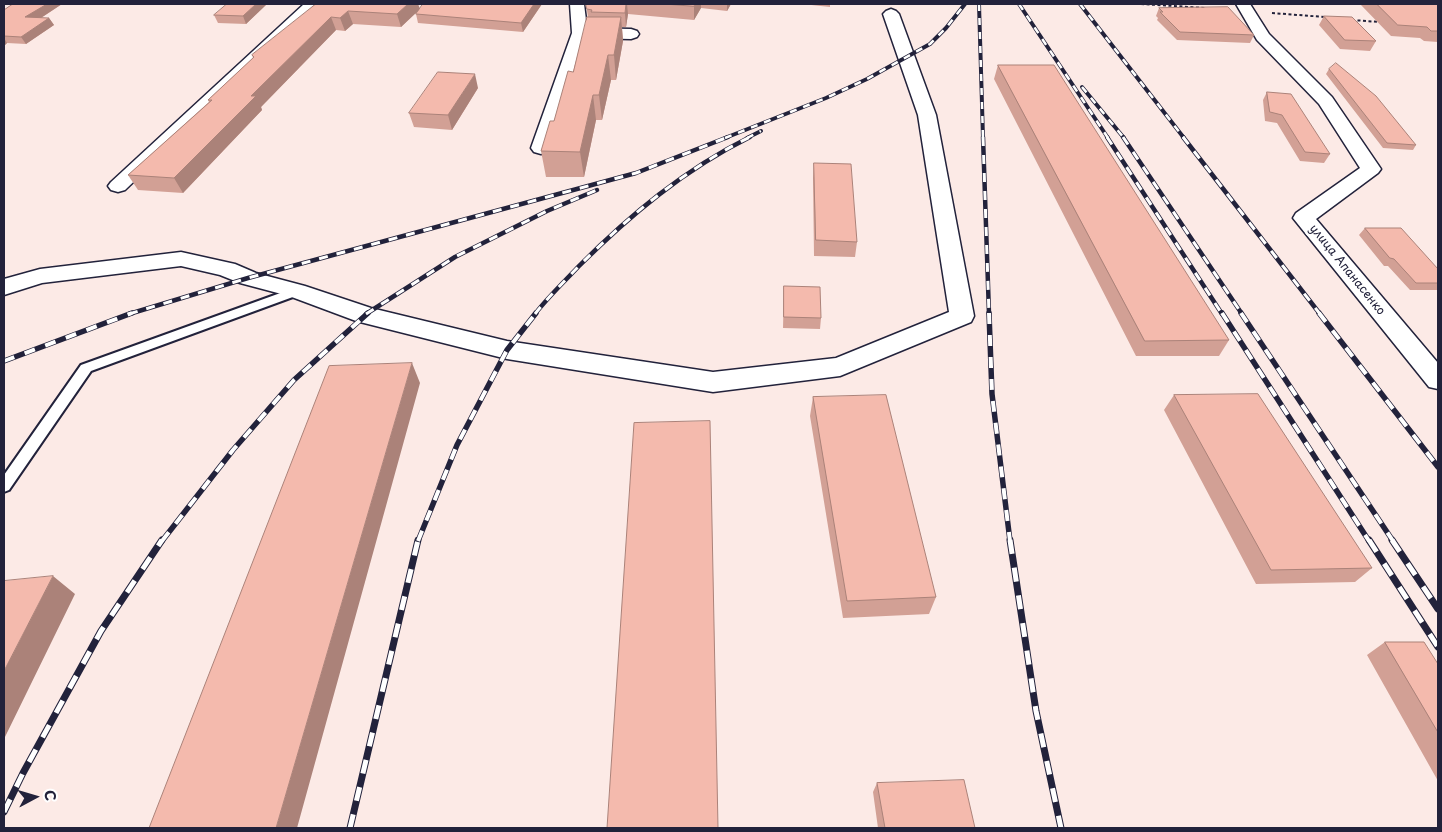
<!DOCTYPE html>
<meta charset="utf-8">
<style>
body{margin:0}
#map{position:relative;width:1442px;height:832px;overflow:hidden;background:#fceae6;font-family:"Playpen Sans",sans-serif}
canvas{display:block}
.frame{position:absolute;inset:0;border:5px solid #22223b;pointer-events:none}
.north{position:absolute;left:10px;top:772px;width:50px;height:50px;-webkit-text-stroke:4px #fff;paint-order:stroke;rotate:84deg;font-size:14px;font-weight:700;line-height:20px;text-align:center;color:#22223b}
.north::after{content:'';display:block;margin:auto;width:18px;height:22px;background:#22223b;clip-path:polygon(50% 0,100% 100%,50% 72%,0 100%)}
</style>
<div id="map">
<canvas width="1442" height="832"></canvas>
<div class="frame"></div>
<div class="north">С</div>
</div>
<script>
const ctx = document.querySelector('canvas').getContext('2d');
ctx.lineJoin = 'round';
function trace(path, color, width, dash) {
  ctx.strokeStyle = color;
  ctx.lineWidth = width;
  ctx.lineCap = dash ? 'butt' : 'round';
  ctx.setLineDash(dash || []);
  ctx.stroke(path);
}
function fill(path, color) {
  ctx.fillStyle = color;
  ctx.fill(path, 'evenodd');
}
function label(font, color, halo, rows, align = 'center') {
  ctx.font = font + ' "Playpen Sans",sans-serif';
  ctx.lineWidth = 5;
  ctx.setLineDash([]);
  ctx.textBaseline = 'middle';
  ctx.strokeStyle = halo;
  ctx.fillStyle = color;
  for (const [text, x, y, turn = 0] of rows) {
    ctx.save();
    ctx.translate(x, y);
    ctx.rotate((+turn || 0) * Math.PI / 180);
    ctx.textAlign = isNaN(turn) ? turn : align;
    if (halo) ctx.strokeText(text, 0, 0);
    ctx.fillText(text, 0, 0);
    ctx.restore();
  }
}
const lane = new Path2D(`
 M 297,287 L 301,288 L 303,291 L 301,294 L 91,371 L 9,490 L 4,492 L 4,475 L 81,365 Z`);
const street = new Path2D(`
 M 304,4 L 319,4 L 125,190 L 118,192 L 111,190 L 108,186 L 111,182 Z
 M 570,4 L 584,4 L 587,28 L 631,29 L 637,31 L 639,34 L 637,37 L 631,39 L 586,38 L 551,148 L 548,152 L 541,154 L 534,152 L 531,148 L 572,33 Z
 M 1236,4 L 1250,4 L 1269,34 L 1332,97 L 1381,169 L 1378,173 L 1316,219 L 1438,363 L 1438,389 L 1429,387 L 1293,218 L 1296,213 L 1360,168 L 1319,104 L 1257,40 Z
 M 891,9 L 896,11 L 899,14 L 936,115 L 974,316 L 971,322 L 840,376 L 713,392 L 507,359 L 356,321 L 289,296 L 240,283 L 220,275 L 181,266 L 42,283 L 4,295 L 4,279 L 40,269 L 181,252 L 235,264 L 256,273 L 305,286 L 371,308 L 507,341 L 713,372 L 836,358 L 949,312 L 918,115 L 883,14 L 886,11 Z`);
trace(lane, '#22223b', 4);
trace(street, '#22223b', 3);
trace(new Path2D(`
 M 1141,4 L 1206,8
 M 1272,13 L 1325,17
 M 1352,20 L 1380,22`), '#22223b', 2, [3, 2.5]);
fill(lane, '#fff');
fill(street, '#fff');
const railFar3 = new Path2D(`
 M 979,4 L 983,138
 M 1019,4 L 1108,138
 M 1080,4 L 1184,138
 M 1082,87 L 1124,138
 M 725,138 L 826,98 L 867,79 L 930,44 L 946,28 L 965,4
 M 747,138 L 761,131`);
const railFar2 = new Path2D(`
 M 983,137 L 989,314
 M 1107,137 L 1222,314
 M 1123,137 L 1242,314
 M 1183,137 L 1320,314
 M 129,314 L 248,278 L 636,173 L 728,137
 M 366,314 L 455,257 L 547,211 L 597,190
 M 535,314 C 548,297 564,282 579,266 C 630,215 685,169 750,137`);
const railFar1 = new Path2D(`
 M 989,313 L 992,394 L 1010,541
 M 1222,313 L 1369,541
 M 1241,313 L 1393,541
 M 1319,313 L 1438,467
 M 4,361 L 132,313
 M 162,541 L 233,450 L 294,380 L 368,313
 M 418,541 L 457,445 L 507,350 L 536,313`);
const rail = new Path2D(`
 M 1010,540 L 1036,711 L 1061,828
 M 1369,540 L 1438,647
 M 1392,540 L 1438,609
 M 4,812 L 23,773 L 101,631 L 162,540
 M 350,828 L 418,540`);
trace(railFar3, '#22223b', 4);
trace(railFar2, '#22223b', 4.5);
trace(railFar1, '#22223b', 5.5);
trace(rail, '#22223b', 7);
trace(railFar3, '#fff', 2.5, [7]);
trace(railFar2, '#fff', 3, [9]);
trace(railFar1, '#fff', 4, [11]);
trace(rail, '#fff', 5, [14]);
fill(new Path2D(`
 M 13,4 L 62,4 L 41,18 L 49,18 L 54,25 L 26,44 L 7,43 L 4,46 L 4,9 L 5,9 Z
 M 267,4 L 246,24 L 218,23 L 214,15 Z
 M 316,4 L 418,4 L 419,9 L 542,4 L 523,32 L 418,23 L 416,14 L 418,11 L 401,27 L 353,24 L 345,31 L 336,30 L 261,107 L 262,110 L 183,193 L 138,190 L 128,175 L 209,102 L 208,100 L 253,58 L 252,55 Z
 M 586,4 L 731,4 L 727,11 L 701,8 L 694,20 L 628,14 L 626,27 L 622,27 L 623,41 L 616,80 L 611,80 L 602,120 L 596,120 L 584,177 L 546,177 L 541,151 L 554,121 L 573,72 L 588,17 Z
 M 802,4 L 830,4 L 830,7 Z
 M 1360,4 L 1438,4 L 1438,42 L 1424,41 L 1420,38 L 1391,36 Z
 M 1159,8 L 1254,35 L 1250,43 L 1177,40 L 1157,20 L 1158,18 L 1156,16 Z
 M 1324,16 L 1376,41 L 1370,51 L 1340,49 L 1319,25 Z
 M 998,65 L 1229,340 L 1219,356 L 1136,356 L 994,79 Z
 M 1329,69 L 1416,145 L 1413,150 L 1383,148 L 1326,74 Z
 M 478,88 L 452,130 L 414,127 L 409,113 Z
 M 1267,92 L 1330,154 L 1324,163 L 1300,161 L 1277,123 L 1265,121 L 1263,100 Z
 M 814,163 L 857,242 L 855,257 L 814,256 L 813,178 Z
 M 1365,228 L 1438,269 L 1438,290 L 1410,290 L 1388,266 L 1384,266 L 1359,235 Z
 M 784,286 L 821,318 L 820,329 L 783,328 Z
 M 1174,395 L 1372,568 L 1355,582 L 1256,584 L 1164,410 Z
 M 813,397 L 936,597 L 929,614 L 843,618 L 810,416 Z
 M 1385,642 L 1438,664 L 1438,781 L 1367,655 Z
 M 877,783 L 975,828 L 878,828 L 873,792 Z`), '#d2a095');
fill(new Path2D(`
 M 47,4 L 62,4 L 30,25 L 25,17 Z
 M 256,4 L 267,4 L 246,24 L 243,16 Z
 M 408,4 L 418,4 L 420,9 L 401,27 L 397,14 Z
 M 534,4 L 542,4 L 523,32 L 521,23 Z
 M 626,4 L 627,4 L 628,14 L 626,27 L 625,13 Z
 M 695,4 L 701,4 L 701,8 L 694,20 L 694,6 Z
 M 727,4 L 731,4 L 727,11 Z
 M 348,11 L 353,24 L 345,31 L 340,18 Z
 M 331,17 L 336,30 L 261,107 L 262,110 L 183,193 L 174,178 L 251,96 Z
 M 621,17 L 623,41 L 616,80 L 614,55 Z
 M 49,18 L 54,25 L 26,44 L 21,37 Z
 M 4,38 L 7,43 L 4,46 Z
 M 608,55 L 611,80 L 602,120 L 599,95 Z
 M 475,74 L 478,88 L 452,130 L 448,115 Z
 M 593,95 L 596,120 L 584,177 L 580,152 Z
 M 412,363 L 420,383 L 297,828 L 276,828 Z
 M 53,576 L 75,594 L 4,739 L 4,671 Z`), '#ab8279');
const building = new Path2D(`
 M 13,4 L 47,4 L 25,17 L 49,18 L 21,37 L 4,36 L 4,9 L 5,9 Z
 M 227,4 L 256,4 L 243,16 L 214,15 Z
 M 316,4 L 408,4 L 397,14 L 348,11 L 340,18 L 331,17 L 251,96 L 256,96 L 174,178 L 128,175 L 212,100 L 208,100 L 254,57 L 252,55 Z
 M 423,4 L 534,4 L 521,23 L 416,14 Z
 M 586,4 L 626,4 L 625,13 L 591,12 L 592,10 L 587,9 Z
 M 665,4 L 695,4 L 694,6 Z
 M 1377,4 L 1438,4 L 1438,31 L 1431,31 L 1427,27 L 1398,25 Z
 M 1228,7 L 1254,35 L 1180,32 L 1160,12 L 1163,12 L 1159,8 Z
 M 1324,16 L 1352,17 L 1376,41 L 1345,40 Z
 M 587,17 L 621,17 L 614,55 L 608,55 L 599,95 L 593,95 L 580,152 L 541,151 L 550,121 L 554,121 L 568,71 L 573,72 Z
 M 1336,63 L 1376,96 L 1416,145 L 1387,143 L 1329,69 Z
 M 998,65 L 1054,65 L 1229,340 L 1145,341 Z
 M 438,72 L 475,74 L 448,115 L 409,113 Z
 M 1267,92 L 1291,94 L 1330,154 L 1305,152 L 1282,115 L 1270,112 Z
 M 814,163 L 851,164 L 857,242 L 816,240 Z
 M 1365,228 L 1401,228 L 1438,269 L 1438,283 L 1416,283 L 1394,259 L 1390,258 Z
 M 784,286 L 820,287 L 821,318 L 784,317 Z
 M 412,363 L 276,828 L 149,828 L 329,366 Z
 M 1258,394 L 1372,568 L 1271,570 L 1174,395 Z
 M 886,395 L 936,597 L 847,601 L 813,397 Z
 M 710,421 L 718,828 L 607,828 L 634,423 Z
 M 53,576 L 4,671 L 4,581 Z
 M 1385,642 L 1424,642 L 1438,664 L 1438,732 Z
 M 964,780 L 975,828 L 885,828 L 877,783 Z`);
fill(building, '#f4baad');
trace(building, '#ab8279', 1);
label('12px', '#22223b', '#fff', [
 ["улица Апанасенко",1347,270,51]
]);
</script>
